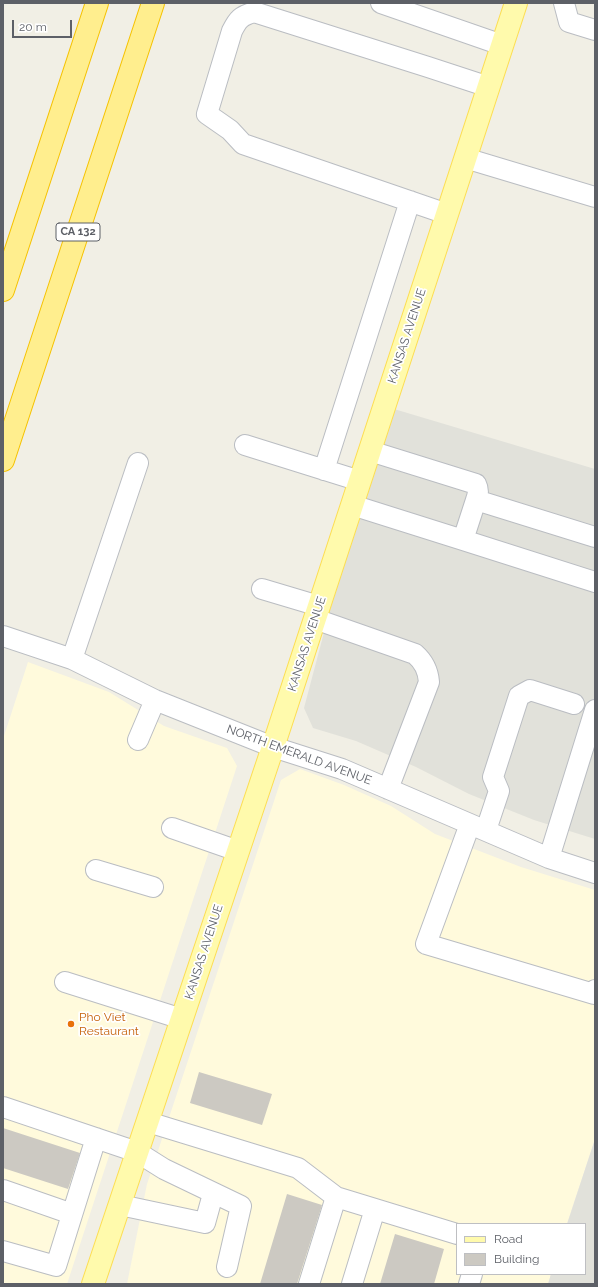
<!DOCTYPE html>
<style>
body{margin:0}
#map{position:relative;width:598px;height:1287px;overflow:hidden;background:#f1efe5;font-family:Raleway,sans-serif}
canvas{display:block}
.frame{position:absolute;inset:0;border:4px solid #5d6067;pointer-events:none}
.legend{position:absolute;left:456px;top:1223px;width:130px;height:52px;box-sizing:border-box;background:#fff;border:1px solid #bebfc2;margin:0;padding:5px 7px;list-style:none;font-size:12px;color:#5d6067}
.legend li{display:flex;align-items:center;gap:8px;height:20px}
.legend b{width:20px;border:1px solid #bebfc2}
.scale{position:absolute;left:12px;top:20px;width:60px;height:18px;box-sizing:border-box;border:2px solid #5d6067;border-top:0;padding-left:5px;font-size:12px;line-height:14px;white-space:nowrap;color:#5d6067;-webkit-text-stroke:3px #fff;paint-order:stroke}
</style>
<div id="map">
<canvas width="598" height="1287"></canvas>
<div class="frame"></div>
<ul class="legend">
<li><b style="height:5px;background:#fffaac"></b>Road</li>
<li><b style="height:11px;background:#ccc9c2"></b>Building</li>
</ul>
<div class="scale">20 m</div>
</div>
<script>
const ctx = document.querySelector('canvas').getContext('2d');
ctx.lineJoin = 'round';
function fill(path, color) {
  ctx.fillStyle = color;
  ctx.fill(path, 'evenodd');
}
function trace(path, color, width, dash) {
  ctx.strokeStyle = color;
  ctx.lineWidth = width;
  ctx.lineCap = dash ? 'butt' : 'round';
  ctx.setLineDash(dash || []);
  ctx.stroke(path);
}
function label(font, color, halo, rows, align = 'center') {
  ctx.font = font + ' Raleway,sans-serif';
  ctx.lineWidth = 3.5;
  ctx.setLineDash([]);
  ctx.textBaseline = 'middle';
  ctx.strokeStyle = halo;
  ctx.fillStyle = color;
  for (const [text, x, y, turn = 0] of rows) {
    ctx.save();
    ctx.translate(x, y);
    ctx.rotate((+turn || 0) * Math.PI / 180);
    ctx.textAlign = isNaN(turn) ? turn : align;
    if (halo) ctx.strokeText(text, 0, 0);
    ctx.fillText(text, 0, 0);
    ctx.restore();
  }
}
fill(new Path2D(`
 M 28,662 L 109,692 L 164,726 L 227,748 L 237,766 L 67,1284 L 3,1284 L 3,739 Z
 M 300,769 L 344,785 L 391,806 L 435,834 L 521,867 L 595,890 L 595,1139 L 567,1224 L 457,1224 L 457,1274 L 551,1274 L 548,1284 L 127,1284 L 147,1184 L 281,780 Z`), '#fffadc');
fill(new Path2D(`
 M 384,406 L 595,469 L 595,839 L 534,820 L 469,794 L 416,767 L 356,741 L 313,728 L 304,708 Z
 M 595,1139 L 595,1284 L 548,1284 L 551,1274 L 585,1274 L 585,1224 L 567,1224 Z`), '#e1e1da');
fill(new Path2D(`
 M 199,1072 L 272,1094 L 262,1125 L 190,1103 Z
 M 3,1128 L 80,1153 L 68,1189 L 3,1168 Z
 M 287,1194 L 322,1205 L 297,1284 L 260,1284 Z
 M 395,1234 L 444,1249 L 434,1284 L 380,1284 Z`), '#ccc9c2');
const minor = new Path2D(`
 M 381,3 L 502,45
 M 564,3 L 569,22 L 595,30
 M 465,158 L 595,197
 M 447,214 L 243,144 L 230,130 L 207,114 L 232,31 C 238,19 241,16 254,12 L 428,67 L 489,87
 M 245,445 L 360,481
 M 370,451 L 476,484 C 479,490 478,494 476,500
 M 324,470 L 410,201
 M 352,505 L 463,540
 M 595,537 L 476,500 L 463,540 L 595,582
 M 262,589 L 319,606
 M 315,619 L 415,654 C 424,662 428,670 429,682 L 388,789
 M 3,636 L 72,659 L 155,700 L 273,747 L 342,769 L 549,858 L 595,873
 M 72,659 L 138,463
 M 138,740 L 155,700
 M 470,824 L 426,944 L 594,994 L 595,990
 M 172,828 L 238,851
 M 486,830 L 499,791 L 493,777 L 519,696 L 530,690 L 574,704
 M 549,858 L 595,710
 M 96,870 L 153,887
 M 65,982 L 182,1019
 M 3,1107 L 137,1152 L 164,1169 L 241,1206 L 227,1267
 M 148,1122 L 298,1168 L 336,1197 L 457,1234
 M 3,1190 L 72,1214
 M 120,1205 L 205,1223 L 213,1194
 M 3,1251 L 56,1266 L 96,1138
 M 309,1284 L 336,1197
 M 352,1284 L 375,1209
 M 469,1284 L 472,1274`);
const major = new Path2D(`
 M 93,1284 L 273,747 L 516,3`);
const highway = new Path2D(`
 M 3,290 L 97,3
 M 3,460 L 153,3`);
trace(minor, '#babdc2', 22);
trace(major, '#fdde52', 24);
trace(highway, '#f6c200', 24);
trace(minor, '#fff', 20);
trace(major, '#fffaac', 22);
trace(highway, '#ffee8e', 22);
for (const [x, y, r, color] of [
 [71,1024,4,"#e8710a"]
]) {
  const dot = new Path2D();
  dot.arc(x, y, r, 0, 2 * Math.PI);
  ctx.fillStyle = color;
  ctx.fill(dot);
  trace(dot, '#fff', 1.5);
}
for (const [x, y, w] of [
 [78,232,44]
]) {
  const box = new Path2D();
  box.roundRect(x - w / 2, y - 9, w, 18, 3);
  ctx.fillStyle = '#fff';
  ctx.fill(box);
  trace(box, '#5d6067', 1);
}
label('bold 11px', '#5d6067', null, [
 ["CA 132",78,232]
]);
label('12px', '#5d6067', '#fff', [
 ["KANSAS AVENUE",407,336,-72],
 ["KANSAS AVENUE",307,644,-72],
 ["NORTH EMERALD AVENUE",299,755,20],
 ["KANSAS AVENUE",204,952,-72]
]);
label('12px', '#c56008', '#fff', [
 ["Pho Viet",79,1017],
 ["Restaurant",79,1031]
], 'left');
</script>
